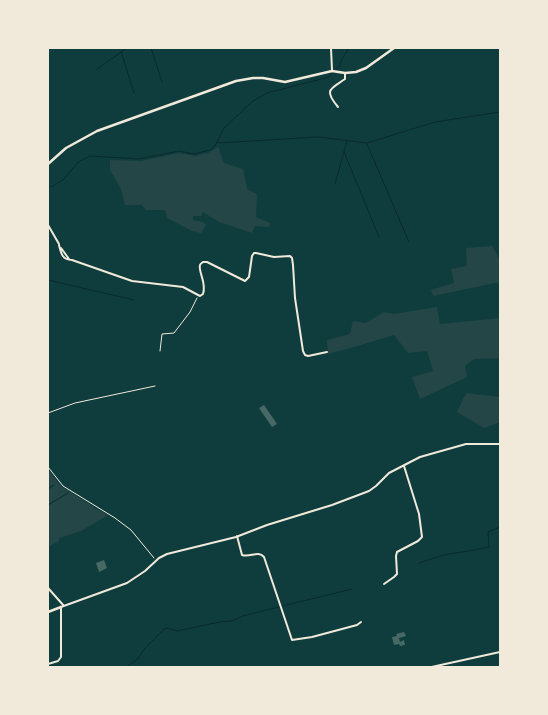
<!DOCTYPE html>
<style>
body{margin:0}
#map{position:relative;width:548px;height:715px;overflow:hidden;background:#0f3d3e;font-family:"Varela Round",sans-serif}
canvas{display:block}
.frame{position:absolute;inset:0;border:49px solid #f1e9da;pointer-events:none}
</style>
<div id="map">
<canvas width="548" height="715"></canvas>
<div class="frame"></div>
</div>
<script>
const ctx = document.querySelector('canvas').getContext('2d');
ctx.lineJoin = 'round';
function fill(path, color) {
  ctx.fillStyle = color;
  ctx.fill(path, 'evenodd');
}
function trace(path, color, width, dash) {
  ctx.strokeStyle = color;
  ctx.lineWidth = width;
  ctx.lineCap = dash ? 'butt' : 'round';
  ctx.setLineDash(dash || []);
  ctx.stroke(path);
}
fill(new Path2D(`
 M 218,147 L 224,163 L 243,169 L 247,189 L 257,194 L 256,217 L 270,223 L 269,227 L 255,226 L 252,233 L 219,222 L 203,212 L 201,216 L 193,216 L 193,220 L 203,222 L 206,225 L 201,233 L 192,231 L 167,218 L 165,210 L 146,210 L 142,205 L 125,205 L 121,189 L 110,170 L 110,160 L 141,161 L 179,153 L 194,156 L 208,153 Z
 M 492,246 L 499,258 L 500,258 L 500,282 L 433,296 L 431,290 L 454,283 L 451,269 L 467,266 L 466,248 Z
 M 437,307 L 440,324 L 500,318 L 500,358 L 474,359 L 465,366 L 467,377 L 420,399 L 412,377 L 433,371 L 427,351 L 408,353 L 394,335 L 361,345 L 328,354 L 327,340 L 350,334 L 353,321 L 366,323 L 384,312 L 394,314 Z
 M 466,393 L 500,397 L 500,422 L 484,428 L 457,412 Z
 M 48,470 L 61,486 L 94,507 L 93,508 L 95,509 L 97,509 L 108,515 L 81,531 L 59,538 L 59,541 L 48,547 Z`), '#244646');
trace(new Path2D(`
 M 151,48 L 162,82
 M 121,51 L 134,93
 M 97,69 L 127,48
 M 217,143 L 318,137 L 367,143 L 435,122 L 500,112
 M 367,144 L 409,242
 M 344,152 L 379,237
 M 335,184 L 347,141
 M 48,187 L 53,186 L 64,179 L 78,162 L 90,156 L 139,159 L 179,151 L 194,154 L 210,150 L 215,146 L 224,128 L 253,101 L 267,93 L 329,77 L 339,67 L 342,59 L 349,48
 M 48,280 L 134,300
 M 48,489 L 54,485
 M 48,505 L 68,493
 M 419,563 L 443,555 L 475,550 L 489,547 L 488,532 L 500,527
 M 283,606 L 352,589
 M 125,668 L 138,659 L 145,648 L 164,629 L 168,628 L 177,631 L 181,630 L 220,622 L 231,621 L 243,616 L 279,607`), '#0a2a2b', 1);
fill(new Path2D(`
 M 264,405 L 277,424 L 272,427 L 259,408 Z
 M 104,560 L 107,568 L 99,572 L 96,563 Z
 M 404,632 L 406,636 L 399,638 L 400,642 L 404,640 L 405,645 L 400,646 L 399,644 L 394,645 L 392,637 L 397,636 L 396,634 Z`), '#486865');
trace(new Path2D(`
 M 160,351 L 162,334 L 174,333 L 190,312 L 197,298
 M 48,413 L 75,403 L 155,386
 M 48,467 L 63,486 L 115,518 L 131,530 L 154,558`), '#f1e9da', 1);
trace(new Path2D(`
 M 331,48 L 332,70
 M 338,107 C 323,89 331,89 345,79 L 345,73
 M 48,225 L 59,244
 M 59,245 C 61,253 62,260 72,260 L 132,281 L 183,287 L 200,296 L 203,294 C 207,283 198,272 200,265 C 201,263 202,263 203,262 L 207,262 L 245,281 L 249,277 L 252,256 L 254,253 L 256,253 L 274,257 L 290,256 L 292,258 L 293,265 L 295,298 L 303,351 L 305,355 L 308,356 L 327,352
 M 61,248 L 69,259
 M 237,536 L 242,555 C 250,558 258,550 264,557 L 292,640 L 312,637 L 357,625 L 361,622
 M 384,584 L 394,577 L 397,574 L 396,556 L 397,552 L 418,541 L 422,537 L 419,514 L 404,466
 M 48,588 L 64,606
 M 48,664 L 58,661 L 61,657 L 61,607 L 127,583 L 145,571 L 159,558 L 167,554 L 236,537 L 267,525 L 332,505 L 369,491 L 376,486 L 389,473 L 420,457 L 466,444 L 500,444
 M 427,668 L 500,652`), '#f1e9da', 2);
trace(new Path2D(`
 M 48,164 L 66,148 L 97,131 L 236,81 L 253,78 L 263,78 L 285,82 L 332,71 L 345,73 L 356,72 L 366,68 L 394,48
 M 48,612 L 61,607`), '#f1e9da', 2.5);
</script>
